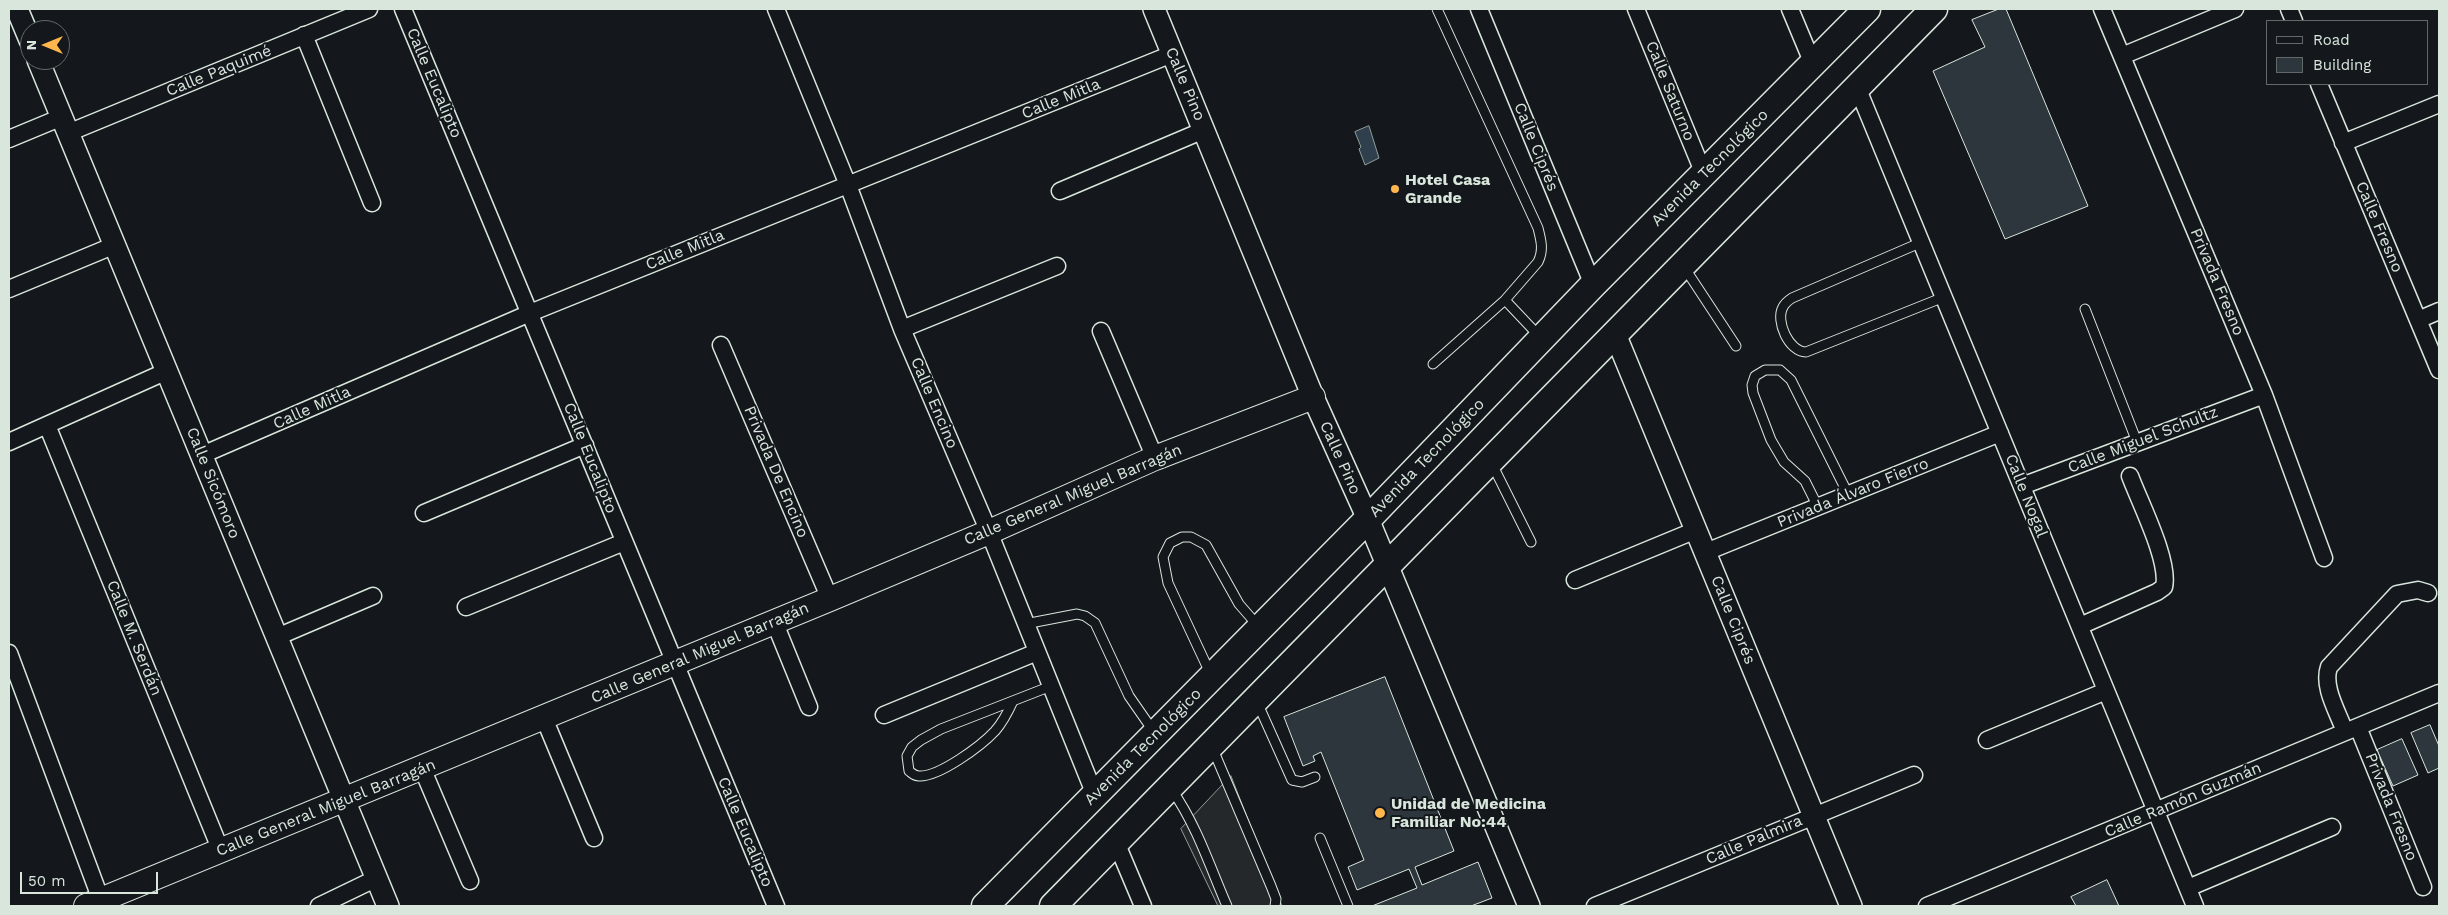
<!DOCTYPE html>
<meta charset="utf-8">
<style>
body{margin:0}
#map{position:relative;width:2448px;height:915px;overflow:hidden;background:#14181c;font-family:"Work Sans",sans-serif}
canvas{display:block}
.frame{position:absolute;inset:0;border:10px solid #d8e6dc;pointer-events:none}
.legend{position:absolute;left:2266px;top:20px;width:162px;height:65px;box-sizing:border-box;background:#14181c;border:1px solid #626a69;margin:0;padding:6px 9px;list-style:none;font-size:15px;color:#d8e6dc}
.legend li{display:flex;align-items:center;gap:10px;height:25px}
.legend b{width:25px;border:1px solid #626a69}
.north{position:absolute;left:20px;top:20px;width:50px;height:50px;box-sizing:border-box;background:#14181c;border:1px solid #626a69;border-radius:50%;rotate:270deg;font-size:14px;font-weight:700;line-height:20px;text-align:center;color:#d8e6dc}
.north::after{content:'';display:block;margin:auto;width:18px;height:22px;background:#ffb74d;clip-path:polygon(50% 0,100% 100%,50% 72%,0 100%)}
.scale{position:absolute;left:20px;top:872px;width:138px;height:22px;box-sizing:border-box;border:2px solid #d8e6dc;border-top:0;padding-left:6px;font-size:15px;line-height:18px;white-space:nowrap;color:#d8e6dc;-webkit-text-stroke:4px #14181c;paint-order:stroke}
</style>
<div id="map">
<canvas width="2448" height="915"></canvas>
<div class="frame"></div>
<ul class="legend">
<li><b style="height:6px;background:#14181c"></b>Road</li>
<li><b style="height:14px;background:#2c363c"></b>Building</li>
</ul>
<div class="north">N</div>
<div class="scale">50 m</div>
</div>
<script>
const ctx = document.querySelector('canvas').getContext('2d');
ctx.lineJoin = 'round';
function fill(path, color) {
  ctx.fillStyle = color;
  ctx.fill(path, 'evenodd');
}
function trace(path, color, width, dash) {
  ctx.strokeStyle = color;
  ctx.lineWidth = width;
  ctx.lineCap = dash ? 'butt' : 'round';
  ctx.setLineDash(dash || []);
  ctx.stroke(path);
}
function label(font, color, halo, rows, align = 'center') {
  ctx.font = font + ' "Work Sans",sans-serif';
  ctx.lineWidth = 4;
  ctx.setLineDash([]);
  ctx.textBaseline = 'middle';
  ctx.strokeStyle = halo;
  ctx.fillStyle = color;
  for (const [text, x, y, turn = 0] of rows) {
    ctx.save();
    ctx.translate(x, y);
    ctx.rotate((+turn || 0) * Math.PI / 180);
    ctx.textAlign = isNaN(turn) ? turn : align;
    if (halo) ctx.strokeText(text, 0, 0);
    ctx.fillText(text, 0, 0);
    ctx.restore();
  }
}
const parking = new Path2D(`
 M 1231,776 L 1282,906 L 1218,906 L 1181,829 Z`);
fill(parking, '#24282b');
trace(parking, '#939e99', 1);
const water = new Path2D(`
 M 1369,126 L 1379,158 L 1365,165 L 1359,149 L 1361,147 L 1355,132 Z`);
fill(water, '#2f3f4d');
trace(water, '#939e99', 1);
const building = new Path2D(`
 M 1999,9 L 2006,9 L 2088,206 L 2005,239 L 1933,71 L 1985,47 L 1972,20 Z
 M 1385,677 L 1454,851 L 1415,867 L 1422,885 L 1478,862 L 1492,898 L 1471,906 L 1372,906 L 1417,888 L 1409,869 L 1357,890 L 1348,867 L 1364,860 L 1321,752 L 1313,756 L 1315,761 L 1303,766 L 1284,717 Z
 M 2430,725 L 2439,746 L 2439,768 L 2428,773 L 2411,733 Z
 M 2402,739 L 2418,775 L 2393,786 L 2377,750 Z
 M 2107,880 L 2119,906 L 2076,906 L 2071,897 Z`);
fill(building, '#2c363c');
trace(building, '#d8e6dc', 1);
const service = new Path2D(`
 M 1437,9 L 1538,228 C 1541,240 1544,250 1538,262 L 1505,300 L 1540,337
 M 1922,242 L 1792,298 C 1789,300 1785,303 1783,307 C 1775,321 1789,352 1806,352 L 1944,297
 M 1684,267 L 1736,346
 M 2085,309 L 2137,442
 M 1433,364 L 1505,300
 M 1492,464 L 1531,542
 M 1818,507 L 1805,481 L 1784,462 L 1771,440 L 1753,393 L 1752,385 L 1755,376 L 1765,370 L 1780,370 L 1791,380 L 1848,494
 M 1025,624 L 1077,614 L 1085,616 L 1095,623 L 1129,696 L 1154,732
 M 1211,675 L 1168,583 L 1163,557 L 1170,543 L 1182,537 L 1191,537 L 1206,545 L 1239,604 L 1259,627
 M 1013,701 C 1008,712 1003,722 995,731 C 981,746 939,777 919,776 C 914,776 912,773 909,771 L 907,756 L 912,747 L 921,740 L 941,729 L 1051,686
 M 1257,702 L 1292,780 L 1302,782 L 1315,777
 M 1212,747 L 1271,886 L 1276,899 L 1275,906
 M 1172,790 C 1197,826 1210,867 1227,906
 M 1320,838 L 1348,906`);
const minor = new Path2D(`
 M 403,9 L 776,906
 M 776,9 L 848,185 L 902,329 L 989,532 L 1095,795
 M 1479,9 L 1593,285
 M 1636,9 L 1704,174
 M 1790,9 L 1813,64
 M 2102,9 L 2264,395 L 2324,558
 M 2289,9 L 2294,21
 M 304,35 L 372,203
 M 2122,56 L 2235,9
 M 2319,84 L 2439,370
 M 1857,87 L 2195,906
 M 68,133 L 369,9
 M 9,139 L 62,117
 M 2343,143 L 2439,104
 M 1060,191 L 1204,130
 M 9,289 L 115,245
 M 2418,320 L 2439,311
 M 902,329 L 1057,266
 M 1101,331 L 1155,458
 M 721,345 L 830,599
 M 47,425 L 221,851
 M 9,442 L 167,371
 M 202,455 L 530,313 L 1172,54
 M 2022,486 L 2264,395
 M 424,513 L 585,445
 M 1706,552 L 2000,433
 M 1575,580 L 1696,530
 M 466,607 L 624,542
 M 774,621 L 809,707
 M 2080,626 L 2157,592 L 2164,587 C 2170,561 2140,503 2130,476
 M 277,637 L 373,596
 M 9,653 L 101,900
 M 884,715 L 1037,652
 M 544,718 L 594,838
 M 2358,727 L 2423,887
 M 2345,732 C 2338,712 2322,687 2329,667 L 2397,594 L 2418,590 L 2428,593
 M 1987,740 L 2106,691
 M 422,768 L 470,881
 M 1116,842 L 1143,906
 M 2188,888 L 2332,827
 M 319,906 L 377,878
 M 1595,906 L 1914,775
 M 1927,906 L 2439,693`);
const tertiary = new Path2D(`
 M 17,9 L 30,40
 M 1154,9 L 1313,397 L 1368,519 L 1529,906
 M 38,60 L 388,906
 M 1615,334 L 1851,906`);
const secondary = new Path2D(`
 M 86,906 L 830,599 L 989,532 L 1155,458 L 1313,397`);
const primary = new Path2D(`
 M 985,906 L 1368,519 L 1593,285 L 1867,9
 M 1053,906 L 1934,9`);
trace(service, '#d8e6dc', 11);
trace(minor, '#d8e6dc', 19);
trace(tertiary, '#d8e6dc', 24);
trace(secondary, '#d8e6dc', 26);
trace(primary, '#d8e6dc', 29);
trace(service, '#14181c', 9);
trace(minor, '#14181c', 16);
trace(tertiary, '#14181c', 21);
trace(secondary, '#14181c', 24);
trace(primary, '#14181c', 26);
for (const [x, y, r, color] of [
 [1395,189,5,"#ffb74d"],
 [1380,813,6,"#ffb74d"]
]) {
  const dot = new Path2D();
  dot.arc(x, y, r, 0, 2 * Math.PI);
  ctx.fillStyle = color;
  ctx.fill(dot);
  trace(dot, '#14181c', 2);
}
label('16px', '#d8e6dc', '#14181c', [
 ["Calle Paquimé",219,71,-22],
 ["Calle Eucalipto",434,83,67],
 ["Calle Pino",1185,84,67],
 ["Calle Saturno",1670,91,68],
 ["Calle Mitla",1061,99,-22],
 ["Calle Ciprés",1536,147,68],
 ["Avenida Tecnológico",1710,168,-45],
 ["Calle Fresno",2379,227,67],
 ["Calle Mitla",685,250,-22],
 ["Privada Fresno",2217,282,67],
 ["Calle Encino",934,403,67],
 ["Calle Mitla",312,408,-24],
 ["Calle Miguel Schultz",2143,440,-21],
 ["Calle Eucalipto",590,458,68],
 ["Calle Pino",1340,458,66],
 ["Avenida Tecnológico",1427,458,-46],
 ["Privada De Encino",776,472,67],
 ["Calle Sicómoro",213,483,68],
 ["Privada Álvaro Fierro",1853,493,-22],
 ["Calle General Miguel Barragán",1073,495,-23],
 ["Calle Nogal",2026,496,68],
 ["Calle Ciprés",1733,620,68],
 ["Calle M. Serdán",134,638,68],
 ["Calle General Miguel Barragán",700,653,-23],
 ["Avenida Tecnológico",1143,747,-45],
 ["Calle Ramón Guzmán",2183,800,-23],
 ["Privada Fresno",2391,807,68],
 ["Calle General Miguel Barragán",326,808,-22],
 ["Calle Eucalipto",745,832,67],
 ["Calle Palmira",1754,840,-23]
]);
label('bold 16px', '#d8e6dc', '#14181c', [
 ["Hotel Casa",1405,180],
 ["Grande",1405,198],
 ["Unidad de Medicina",1391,804],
 ["Familiar No:44",1391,822]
], 'left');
</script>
